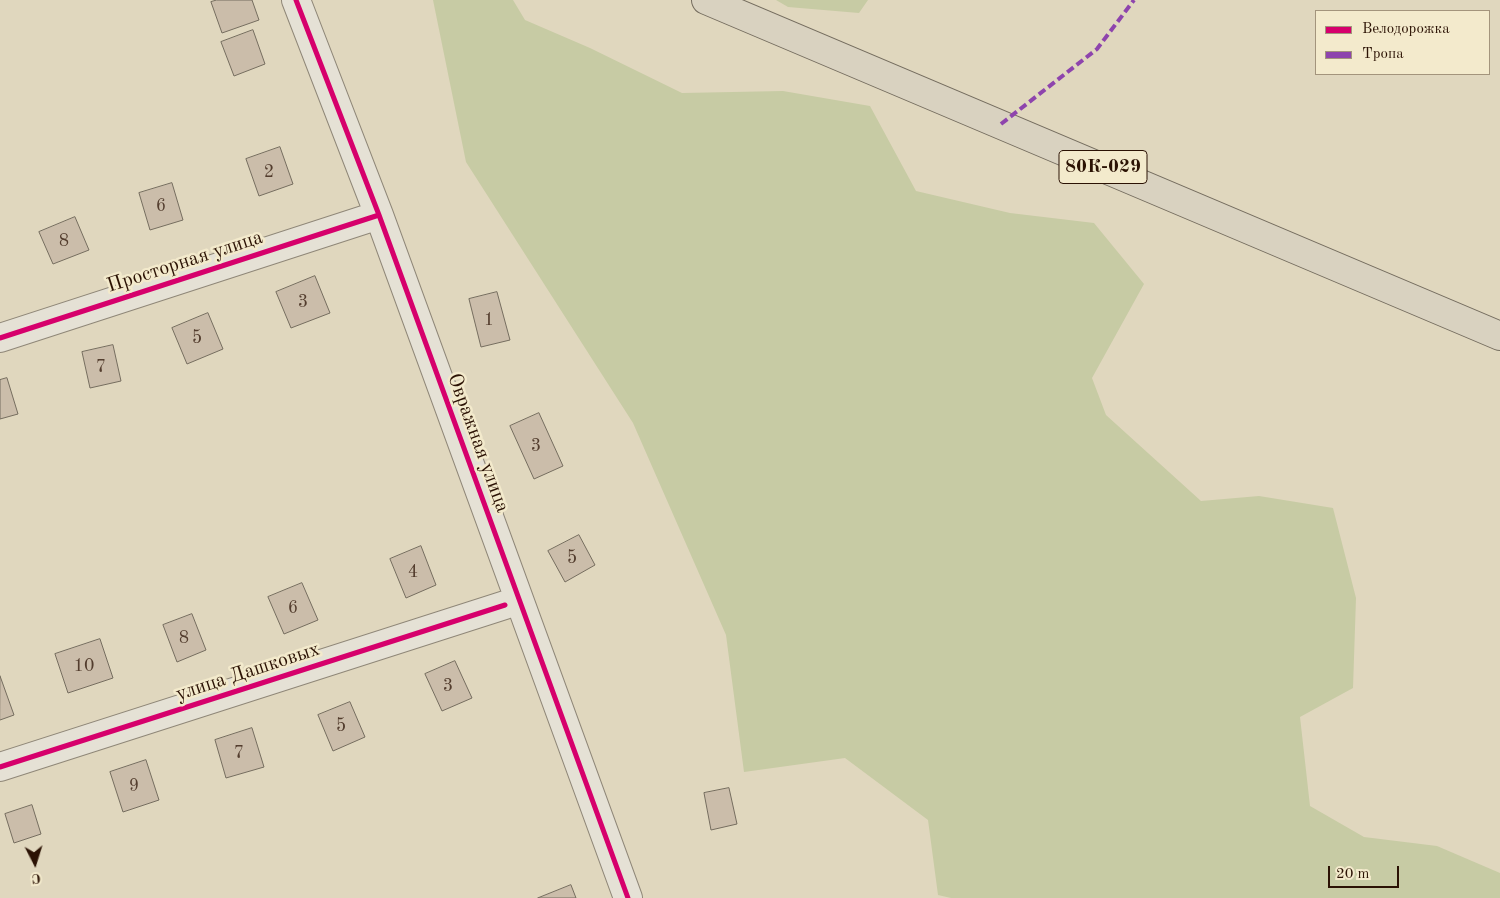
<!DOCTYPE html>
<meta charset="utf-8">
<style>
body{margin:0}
#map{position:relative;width:1500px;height:898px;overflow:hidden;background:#e0d7be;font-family:"Old Standard TT",serif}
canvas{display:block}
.legend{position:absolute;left:1315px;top:10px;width:175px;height:65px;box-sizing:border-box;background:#f3eacc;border:1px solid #a3947c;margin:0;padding:6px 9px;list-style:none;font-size:15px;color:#2b1204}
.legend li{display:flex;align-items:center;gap:10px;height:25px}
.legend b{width:25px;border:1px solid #a3947c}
.north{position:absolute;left:10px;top:838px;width:50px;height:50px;-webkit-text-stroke:4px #f3eacc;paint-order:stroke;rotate:175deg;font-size:14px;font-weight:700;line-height:20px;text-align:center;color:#2b1204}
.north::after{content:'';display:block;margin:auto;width:18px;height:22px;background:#2b1204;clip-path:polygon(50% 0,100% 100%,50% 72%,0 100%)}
.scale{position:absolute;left:1328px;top:866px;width:71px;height:22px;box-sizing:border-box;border:2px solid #2b1204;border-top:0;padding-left:6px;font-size:15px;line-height:18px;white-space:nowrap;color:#2b1204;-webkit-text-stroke:4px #f3eacc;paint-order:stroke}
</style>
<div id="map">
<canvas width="1500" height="898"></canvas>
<ul class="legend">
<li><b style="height:6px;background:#d6006c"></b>Велодорожка</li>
<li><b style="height:6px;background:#8e44ad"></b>Тропа</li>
</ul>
<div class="north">С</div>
<div class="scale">20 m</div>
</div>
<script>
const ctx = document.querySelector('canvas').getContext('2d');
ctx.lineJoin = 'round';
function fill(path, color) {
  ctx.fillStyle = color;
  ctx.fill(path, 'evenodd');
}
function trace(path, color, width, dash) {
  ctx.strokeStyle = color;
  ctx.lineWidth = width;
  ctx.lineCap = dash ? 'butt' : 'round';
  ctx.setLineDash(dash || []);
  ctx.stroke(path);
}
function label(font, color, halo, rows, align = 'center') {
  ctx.font = font + ' "Old Standard TT",serif';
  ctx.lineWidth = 5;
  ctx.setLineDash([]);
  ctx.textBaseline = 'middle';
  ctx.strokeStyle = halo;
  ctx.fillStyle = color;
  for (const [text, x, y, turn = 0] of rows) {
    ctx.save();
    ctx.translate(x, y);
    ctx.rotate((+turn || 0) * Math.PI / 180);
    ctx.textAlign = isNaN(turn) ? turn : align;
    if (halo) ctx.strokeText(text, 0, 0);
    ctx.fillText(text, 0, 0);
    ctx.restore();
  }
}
fill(new Path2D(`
 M 433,0 L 513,0 L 525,20 L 590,48 L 682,93 L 783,91 L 870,106 L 916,191 L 1010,213 L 1094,223 L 1144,284 L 1092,378 L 1106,415 L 1201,501 L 1259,496 L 1333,508 L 1356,598 L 1353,688 L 1300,717 L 1310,806 L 1364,837 L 1437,846 L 1500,873 L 1500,898 L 951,898 L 938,895 L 928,820 L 845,758 L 744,772 L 726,635 L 633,423 L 466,162 Z
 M 776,0 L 868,0 L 859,13 L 788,7 Z`), '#c7cba4');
const building = new Path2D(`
 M 217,0 L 252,0 L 259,20 L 222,33 L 211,2 Z
 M 253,30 L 265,64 L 234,76 L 221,42 Z
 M 280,147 L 293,184 L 259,196 L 246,159 Z
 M 172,183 L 183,220 L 150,230 L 139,193 Z
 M 75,217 L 89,250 L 53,264 L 39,232 Z
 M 315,276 L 330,313 L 291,328 L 276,292 Z
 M 497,292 L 510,340 L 481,347 L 469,299 Z
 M 208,313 L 223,349 L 187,364 L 172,328 Z
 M 113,345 L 121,381 L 90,388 L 82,352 Z
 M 7,378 L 18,414 L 0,419 L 0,380 Z
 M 539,413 L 563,466 L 534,479 L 510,426 Z
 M 579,535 L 595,565 L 565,582 L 548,551 Z
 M 421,546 L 436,585 L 406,598 L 390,559 Z
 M 302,583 L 318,620 L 284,634 L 268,597 Z
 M 192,614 L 206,650 L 177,662 L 163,625 Z
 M 100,639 L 113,678 L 68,693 L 55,654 Z
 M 455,661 L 472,698 L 442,711 L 425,674 Z
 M 0,676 L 14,715 L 0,720 Z
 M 350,702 L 365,737 L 333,751 L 318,715 Z
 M 252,728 L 264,767 L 226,778 L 215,740 Z
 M 146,760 L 159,800 L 123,812 L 110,772 Z
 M 729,788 L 737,824 L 711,830 L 704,793 Z
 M 32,805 L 41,834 L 14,843 L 5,814 Z
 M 571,885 L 576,898 L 538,898 Z`);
fill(building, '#cbbdaa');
trace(building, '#756d5f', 1);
const minor = new Path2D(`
 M 296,0 L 379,215 L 628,898
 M 0,338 L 379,215
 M 0,767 L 505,605`);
const major = new Path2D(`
 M 706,0 L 1500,336`);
trace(minor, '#8f8778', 30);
trace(major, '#756d5f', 30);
trace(minor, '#e5e1d5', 28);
trace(major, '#d9d2c0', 28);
trace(new Path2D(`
 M 1001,124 L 1097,49 L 1134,0`), '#8e44ad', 4, [8, 4]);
trace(new Path2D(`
 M 296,0 L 379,215 L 628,898
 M 0,338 L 379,215
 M 0,767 L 505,605`), '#d6006c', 5);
label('18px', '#533d2e', null, [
 ["2",269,172],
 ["6",161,206],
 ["8",64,241],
 ["3",303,302],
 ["1",489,320],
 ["5",197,338],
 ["7",101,367],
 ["3",536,446],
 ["5",572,558],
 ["4",413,572],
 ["6",293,608],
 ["8",184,638],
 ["10",84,666],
 ["3",448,686],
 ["5",341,726],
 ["7",239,753],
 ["9",134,786]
]);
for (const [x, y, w] of [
 [1103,167,88]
]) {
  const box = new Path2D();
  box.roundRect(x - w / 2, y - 16.5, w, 33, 4);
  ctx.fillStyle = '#f3eacc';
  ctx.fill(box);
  trace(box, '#2b1204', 1);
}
label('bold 19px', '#2b1204', null, [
 ["80К-029",1103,167]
]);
label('20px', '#2b1204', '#f3eacc', [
 ["Просторная улица",185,262,-18],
 ["Овражная улица",478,443,70],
 ["улица Дашковых",248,672,-18]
]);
</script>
